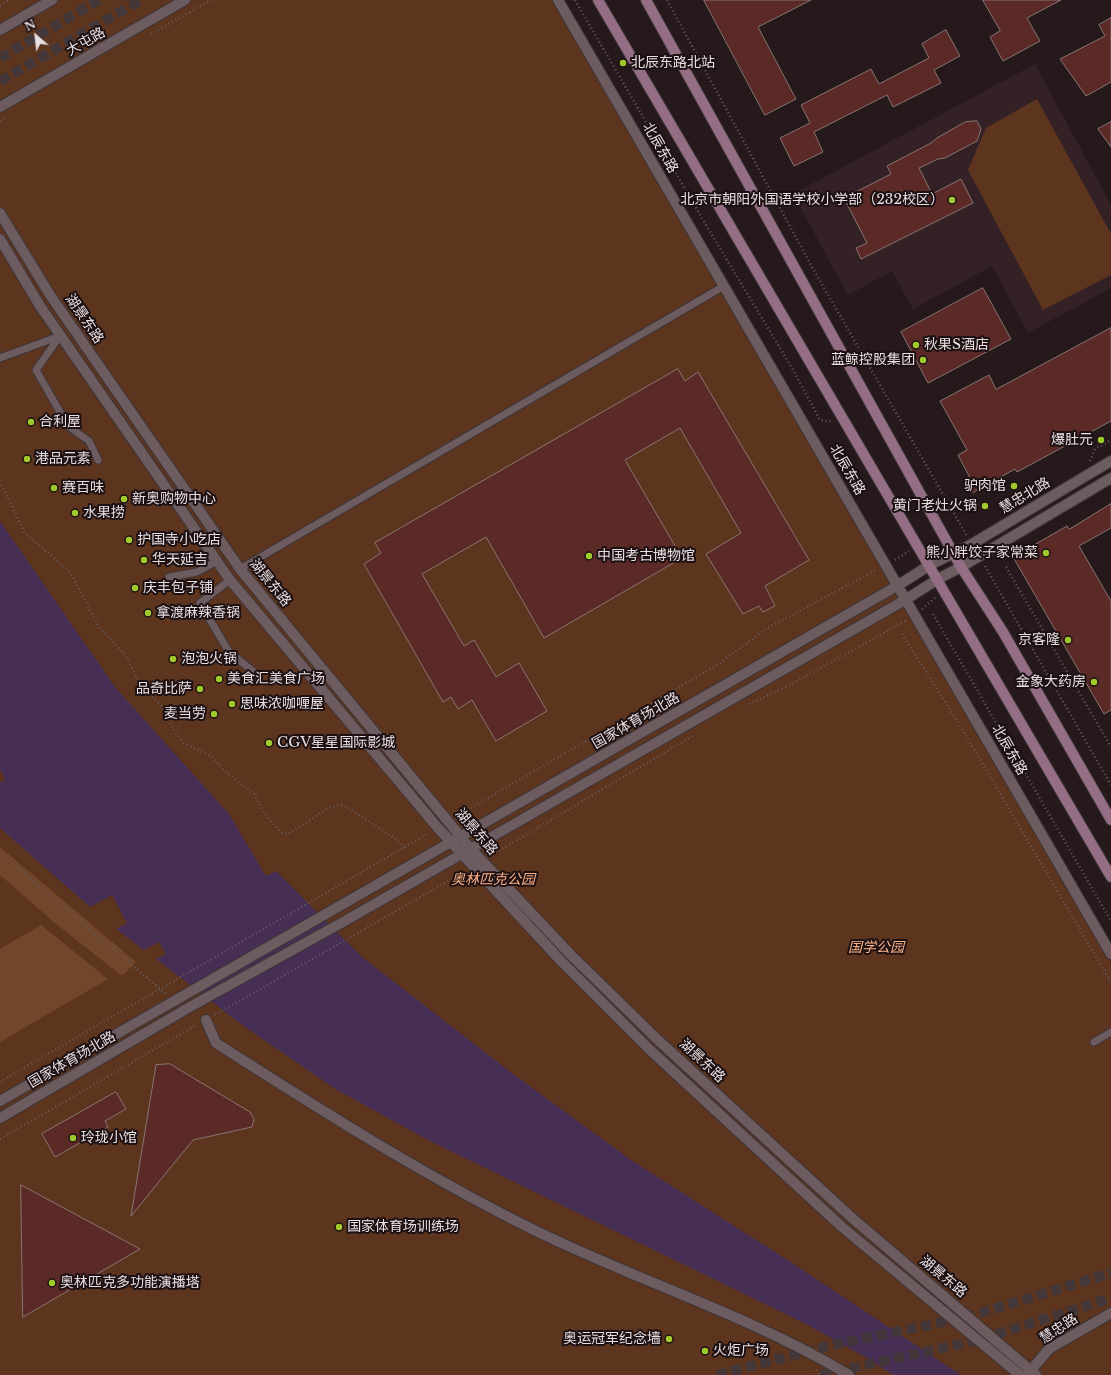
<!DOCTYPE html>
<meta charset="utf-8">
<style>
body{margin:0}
#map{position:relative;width:1111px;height:1375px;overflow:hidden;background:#26191c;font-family:"Libre Baskerville",serif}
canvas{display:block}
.north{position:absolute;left:16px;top:16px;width:40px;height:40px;-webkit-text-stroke:3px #1c1013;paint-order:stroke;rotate:332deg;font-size:11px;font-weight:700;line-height:16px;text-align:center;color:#e8dfe1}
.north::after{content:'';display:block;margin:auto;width:14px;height:18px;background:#e8dfe1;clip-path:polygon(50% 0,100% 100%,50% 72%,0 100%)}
</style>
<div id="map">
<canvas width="1111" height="1375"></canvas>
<div class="north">N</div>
</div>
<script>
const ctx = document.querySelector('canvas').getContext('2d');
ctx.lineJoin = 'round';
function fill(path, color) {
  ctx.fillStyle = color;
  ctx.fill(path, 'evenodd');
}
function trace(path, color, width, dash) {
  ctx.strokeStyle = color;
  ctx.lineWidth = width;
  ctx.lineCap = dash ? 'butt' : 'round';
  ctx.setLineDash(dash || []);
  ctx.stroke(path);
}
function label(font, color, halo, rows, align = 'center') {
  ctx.font = font + ' "Libre Baskerville","Noto Sans SC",serif';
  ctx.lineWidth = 4;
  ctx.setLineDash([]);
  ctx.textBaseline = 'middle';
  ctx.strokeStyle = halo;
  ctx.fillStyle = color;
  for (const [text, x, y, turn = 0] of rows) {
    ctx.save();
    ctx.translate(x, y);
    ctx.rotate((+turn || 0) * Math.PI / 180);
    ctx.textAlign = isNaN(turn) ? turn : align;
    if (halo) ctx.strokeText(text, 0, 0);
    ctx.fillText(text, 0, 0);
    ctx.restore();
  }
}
fill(new Path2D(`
 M 1035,64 L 1111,205 L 1111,288 L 1028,333 L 992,266 L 913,309 L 892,271 L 848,295 L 793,194 Z`), '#342126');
fill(new Path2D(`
 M 0,0 L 552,0 L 1111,962 L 1111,1375 L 0,1375 Z
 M 1037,99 L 1111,234 L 1111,275 L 1043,310 L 968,170 L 986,128 Z`), '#5d351e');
fill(new Path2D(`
 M 0,847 L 136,962 L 122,976 L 55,923 L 0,875 Z
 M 41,925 L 108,979 L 0,1042 L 0,949 Z`), '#72462b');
fill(new Path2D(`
 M 0,521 L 115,687 L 229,814 L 266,876 L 276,871 L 362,957 L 513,1074 L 631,1160 L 789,1261 L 961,1375 L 893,1375 L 872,1361 L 806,1324 L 428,1140 L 337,1090 L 245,1027 L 156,959 L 166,954 L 159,942 L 144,950 L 116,929 L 127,923 L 112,895 L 90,907 L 0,828 L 0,783 L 5,779 L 0,769 Z`), '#462e55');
const building = new Path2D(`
 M 704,0 L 811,0 L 758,27 L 796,99 L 765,115 Z
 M 983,0 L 1061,0 L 1027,18 L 1040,41 L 1003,61 L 990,37 L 1000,31 Z
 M 1111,18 L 1111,82 L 1086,96 L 1060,59 L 1105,36 L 1099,25 Z
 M 946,30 L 960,56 L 934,70 L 941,83 L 893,107 L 887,95 L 814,132 L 823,152 L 794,166 L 780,138 L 810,123 L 801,105 L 871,69 L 879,84 L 929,58 L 922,44 Z
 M 977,121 L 981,129 L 977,141 L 945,158 L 938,159 L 919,168 L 932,194 L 961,179 L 973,203 L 861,259 L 856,248 L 867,243 L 844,198 L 891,174 L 887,166 L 931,143 L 937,138 L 965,122 Z
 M 1111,122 L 1111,147 L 1098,129 Z
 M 983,288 L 1011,339 L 928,383 L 901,332 Z
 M 1111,328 L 1111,421 L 1017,472 L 1015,469 L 972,493 L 965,480 L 970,478 L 958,455 L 967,450 L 940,401 L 989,375 L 996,389 Z
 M 678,369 L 685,381 L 698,372 L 809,560 L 765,586 L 775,606 L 763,612 L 759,606 L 743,614 L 706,554 L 741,533 L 680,428 L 625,460 L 682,558 L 544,638 L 486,537 L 422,574 L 464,646 L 474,640 L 496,677 L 519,663 L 547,711 L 496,741 L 472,700 L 458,709 L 451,697 L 443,702 L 364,564 L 381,553 L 375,543 Z
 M 1111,504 L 1111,528 L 1079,546 L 1111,601 L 1111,710 L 1104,714 L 1013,557 L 1067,526 L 1069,529 Z
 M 170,1064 L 250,1112 L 254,1119 L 252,1127 L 193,1140 L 131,1216 L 156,1065 Z
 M 116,1092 L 126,1109 L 105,1121 L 108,1127 L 55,1157 L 42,1134 Z
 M 21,1185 L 140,1249 L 23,1317 Z`);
fill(building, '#5b2a27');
trace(building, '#867573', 1);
trace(new Path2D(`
 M 0,58 L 99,0
 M 0,81 L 141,0
 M 717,1375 L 828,1346 L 967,1317 L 1098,1277 L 1111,1272
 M 821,1375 L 978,1340 L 1111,1298`), '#43373a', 10, [10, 5]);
const service = new Path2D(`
 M 60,336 L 36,370 L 68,426 L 89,441 L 98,460
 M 0,358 L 60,336
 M 240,569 L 724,286
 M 169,577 L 197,572 L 217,561
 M 230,580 L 200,603 L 229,652 L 259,676
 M 1094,1042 L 1111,1032`);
const pedestrian = new Path2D(`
 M 206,1020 L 216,1043 C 319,1109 423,1175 532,1229 C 637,1281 749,1315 849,1375`);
const minor = new Path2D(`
 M 558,0 L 1111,954`);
const tertiary = new Path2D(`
 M 0,30 L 52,0
 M 0,107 L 185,0
 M 0,213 L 50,295 L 240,569 L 470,848 L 571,955 L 658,1040 L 851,1217 L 1036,1375
 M 0,239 L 40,306 L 230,580 L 438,828 L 562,962 L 649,1049 L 842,1227 L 1020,1375
 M 0,1101 L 897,586 L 930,565 L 972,544 L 1111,461
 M 0,1118 L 188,1008 L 343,922 L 905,600 L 938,579 L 961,567 L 1111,478
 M 1027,1375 L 1049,1349 L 1111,1313`);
const secondary = new Path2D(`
 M 598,0 L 1111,877
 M 646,0 L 961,567 L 1003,632 L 1111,820`);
trace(service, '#3e3537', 9);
trace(pedestrian, '#3e3537', 12);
trace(minor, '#3e3537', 12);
trace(tertiary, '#3e3537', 12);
trace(secondary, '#3e3537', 12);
trace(new Path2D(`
 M 575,0 L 703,220 L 792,368 L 820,420 L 833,422
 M 667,0 L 812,267 L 967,536
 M 0,6 L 9,0
 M 151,34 L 211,0
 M 0,121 L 7,117
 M 1090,461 L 1095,449 L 1111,440
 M 0,481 L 24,532 L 70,572 L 99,627 L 126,656 L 138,681 L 163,708 L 174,731 L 184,743 L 211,756 L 225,771 L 254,794 L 265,814 L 283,834 L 288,834 L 329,808 L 338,805 L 347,807 L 397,840 L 405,848
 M 895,560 L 909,551
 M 985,566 L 1111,785
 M 1006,567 L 1111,747
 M 922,609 L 935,598
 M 933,614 L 1111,921
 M 902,634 L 956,719 L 1111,982
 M 749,704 L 792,684 L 907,620
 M 457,816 L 716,666 L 766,629 L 876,570
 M 0,853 L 166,994
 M 492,855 L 694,735
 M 215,1015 L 464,872
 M 0,1082 L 429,833
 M 0,1139 L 196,1025
 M 816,1370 L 820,1375`), '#665a5d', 2.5, [1, 3]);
trace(service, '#6c5c60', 7);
trace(pedestrian, '#6c5c60', 10);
trace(minor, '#6c5c60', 10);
trace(tertiary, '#6c5c60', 10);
trace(secondary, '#936e84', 10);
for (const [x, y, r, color] of [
 [623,63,4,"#a0c92b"],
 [952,200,4,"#a0c92b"],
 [916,345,4,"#a0c92b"],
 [923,360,4,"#a0c92b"],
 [31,422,4,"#a0c92b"],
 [1101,440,4,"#a0c92b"],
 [27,459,4,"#a0c92b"],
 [1014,486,4,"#a0c92b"],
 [54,488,4,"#a0c92b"],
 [124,499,4,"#a0c92b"],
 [985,506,4,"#a0c92b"],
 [75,513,4,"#a0c92b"],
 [129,540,4,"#a0c92b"],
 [1046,553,4,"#a0c92b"],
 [589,556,4,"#a0c92b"],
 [144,560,4,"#a0c92b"],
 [135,588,4,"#a0c92b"],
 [148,613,4,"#a0c92b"],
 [1068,640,4,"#a0c92b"],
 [173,659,4,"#a0c92b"],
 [219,679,4,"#a0c92b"],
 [1094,682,4,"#a0c92b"],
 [200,689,4,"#a0c92b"],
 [232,704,4,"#a0c92b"],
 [214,714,4,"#a0c92b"],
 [269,743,4,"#a0c92b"],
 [73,1138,4,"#a0c92b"],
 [339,1227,4,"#a0c92b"],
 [52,1283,4,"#a0c92b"],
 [669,1339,4,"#a0c92b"],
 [705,1351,4,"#a0c92b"]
]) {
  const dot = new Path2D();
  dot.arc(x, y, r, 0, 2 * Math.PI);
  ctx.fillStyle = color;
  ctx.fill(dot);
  trace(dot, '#1c1013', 1.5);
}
label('14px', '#e8dfe1', '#1c1013', [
 ["大屯路",86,42,-30],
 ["北辰东路",660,148,60],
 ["湖景东路",84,319,56],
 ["北辰东路",847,470,60],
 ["慧忠北路",1025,496,-31],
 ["湖景东路",270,583,51],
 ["国家体育场北路",636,721,-30],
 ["北辰东路",1009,750,60],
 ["湖景东路",476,832,49],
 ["国家体育场北路",72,1060,-30],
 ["湖景东路",702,1061,43],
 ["湖景东路",943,1277,40],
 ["慧忠路",1059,1329,-33]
]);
label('14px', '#e8dfe1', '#1c1013', [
 ["北辰东路北站",631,63],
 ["北京市朝阳外国语学校小学部（232校区）",944,200,"right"],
 ["秋果S酒店",924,345],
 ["蓝鲸控股集团",915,360,"right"],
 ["合利屋",39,422],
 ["爆肚元",1093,440,"right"],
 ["港品元素",35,459],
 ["驴肉馆",1006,486,"right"],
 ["赛百味",62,488],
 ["新奥购物中心",132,499],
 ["黄门老灶火锅",977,506,"right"],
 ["水果捞",83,513],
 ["护国寺小吃店",137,540],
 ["熊小胖饺子家常菜",1038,553,"right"],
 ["中国考古博物馆",597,556],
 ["华天延吉",152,560],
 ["庆丰包子铺",143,588],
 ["拿渡麻辣香锅",156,613],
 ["京客隆",1060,640,"right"],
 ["泡泡火锅",181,659],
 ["美食汇美食广场",227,679],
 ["金象大药房",1086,682,"right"],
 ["品奇比萨",192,689,"right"],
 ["思味浓咖喱屋",240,704],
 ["麦当劳",206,714,"right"],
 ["CGV星星国际影城",277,743],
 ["玲珑小馆",81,1138],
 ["国家体育场训练场",347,1227],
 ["奥林匹克多功能演播塔",60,1283],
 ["奥运冠军纪念墙",661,1339,"right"],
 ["火炬广场",713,1351]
], 'left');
label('italic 14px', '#fbb187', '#1c1013', [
 ["奥林匹克公园",493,880],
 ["国学公园",876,948]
]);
</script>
